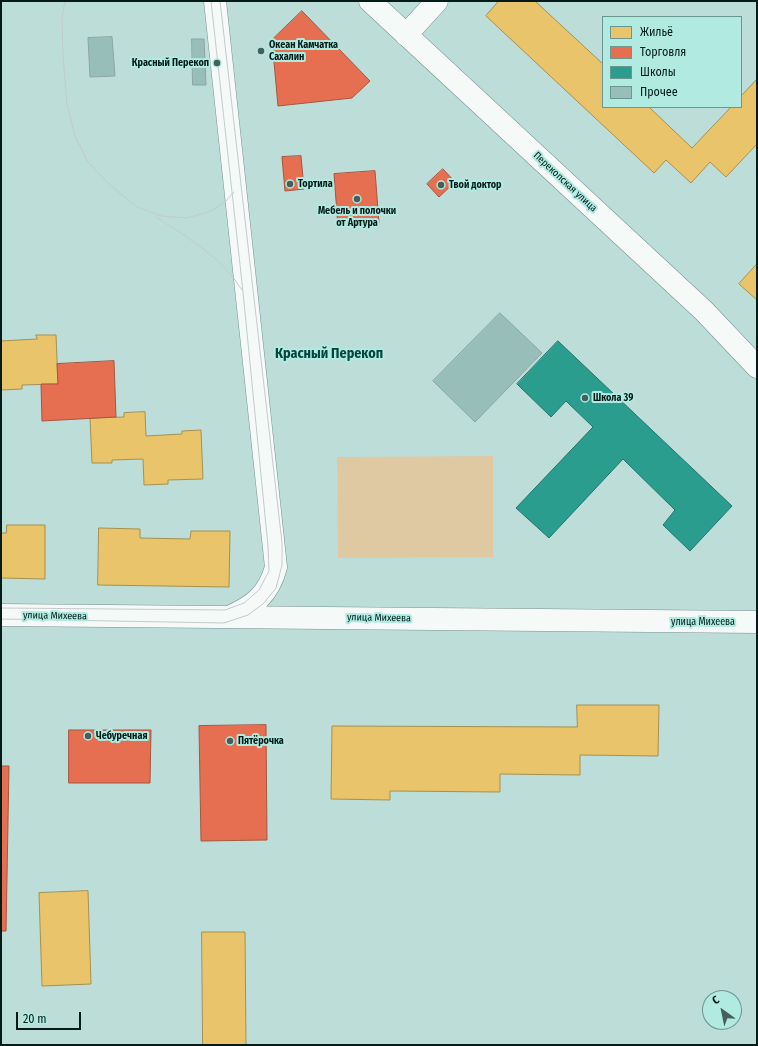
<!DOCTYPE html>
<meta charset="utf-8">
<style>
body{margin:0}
#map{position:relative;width:758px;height:1046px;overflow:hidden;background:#bdddd8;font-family:"Fira Sans Condensed",sans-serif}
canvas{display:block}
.frame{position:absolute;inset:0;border:2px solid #041b18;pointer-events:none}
.legend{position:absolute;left:602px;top:16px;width:140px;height:92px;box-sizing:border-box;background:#b0eae1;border:1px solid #6b9791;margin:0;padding:5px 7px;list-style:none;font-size:12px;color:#041b18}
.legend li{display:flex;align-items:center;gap:8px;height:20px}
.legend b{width:20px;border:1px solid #6b9791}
.north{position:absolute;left:702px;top:990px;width:40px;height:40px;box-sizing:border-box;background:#b0eae1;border:1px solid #6b9791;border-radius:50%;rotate:327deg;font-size:11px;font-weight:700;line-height:16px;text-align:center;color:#041b18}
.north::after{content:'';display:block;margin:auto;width:14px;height:18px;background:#455f5b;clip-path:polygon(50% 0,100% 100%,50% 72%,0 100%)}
.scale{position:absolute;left:16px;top:1012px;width:65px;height:18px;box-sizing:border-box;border:2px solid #041b18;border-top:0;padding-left:5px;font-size:12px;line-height:14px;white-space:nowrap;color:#041b18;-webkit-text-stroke:3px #b0eae1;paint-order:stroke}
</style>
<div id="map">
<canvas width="758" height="1046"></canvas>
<div class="frame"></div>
<ul class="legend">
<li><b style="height:11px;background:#e9c46a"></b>Жильё</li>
<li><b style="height:11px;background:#e76f51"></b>Торговля</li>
<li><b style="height:11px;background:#2a9d8f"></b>Школы</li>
<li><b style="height:11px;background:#97beb9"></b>Прочее</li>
</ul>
<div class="north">С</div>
<div class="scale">20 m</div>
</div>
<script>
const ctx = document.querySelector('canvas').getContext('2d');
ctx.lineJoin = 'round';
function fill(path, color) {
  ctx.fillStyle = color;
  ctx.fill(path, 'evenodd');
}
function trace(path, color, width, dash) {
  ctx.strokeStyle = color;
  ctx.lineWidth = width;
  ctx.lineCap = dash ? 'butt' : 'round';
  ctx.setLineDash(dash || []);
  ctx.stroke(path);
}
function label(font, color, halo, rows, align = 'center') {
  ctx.font = font + ' "Fira Sans Condensed",sans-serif';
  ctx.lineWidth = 4;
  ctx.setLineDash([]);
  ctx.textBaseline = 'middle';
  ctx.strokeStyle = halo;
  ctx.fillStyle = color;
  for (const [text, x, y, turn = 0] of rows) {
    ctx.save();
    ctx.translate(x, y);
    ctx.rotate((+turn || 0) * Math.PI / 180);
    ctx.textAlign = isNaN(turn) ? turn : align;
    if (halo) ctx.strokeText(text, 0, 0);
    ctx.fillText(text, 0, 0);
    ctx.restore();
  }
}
fill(new Path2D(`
 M 493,456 L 493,557 L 338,558 L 337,457 Z`), '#dec9a3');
const homes = new Path2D(`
 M 499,1 L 535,1 L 603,64 L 603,107 L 649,107 L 692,148 L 731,107 L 741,107 L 741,96 L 757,79 L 757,144 L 726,177 L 710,162 L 691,183 L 666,160 L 654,173 L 486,16 Z
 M 757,264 L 757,300 L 739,284 Z
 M 36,335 L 56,335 L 58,384 L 22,385 L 22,389 L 1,390 L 1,341 L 37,339 Z
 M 145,412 L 146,436 L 182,434 L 182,431 L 201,430 L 203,479 L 168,480 L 168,484 L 144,485 L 143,459 L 112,460 L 112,463 L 92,463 L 90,418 L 124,417 L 124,413 Z
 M 7,525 L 45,525 L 45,579 L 1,578 L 1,533 L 6,533 Z
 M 99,528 L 140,529 L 140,538 L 190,539 L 191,531 L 230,531 L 229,587 L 98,585 Z
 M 577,705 L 659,705 L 658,756 L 580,755 L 580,775 L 500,774 L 500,792 L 390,791 L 390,800 L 331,799 L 332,726 L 577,727 Z
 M 88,891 L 91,984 L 42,986 L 39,893 Z
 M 202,932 L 245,932 L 246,1045 L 203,1045 Z`);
fill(homes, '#e9c46a');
trace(homes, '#a49151', 1);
const shops = new Path2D(`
 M 302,11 L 370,81 L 352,98 L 278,106 L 272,40 Z
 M 301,156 L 304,189 L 285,191 L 282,157 Z
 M 443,169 L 455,182 L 439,197 L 427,184 Z
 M 375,171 L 379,223 L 338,227 L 334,174 Z
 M 114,361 L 116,417 L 42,421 L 41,384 L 58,384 L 57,364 Z
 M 266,725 L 267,840 L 201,841 L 199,726 Z
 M 69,730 L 151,730 L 150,783 L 69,783 Z
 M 1,766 L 9,766 L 6,931 L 1,931 Z`);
fill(shops, '#e76f51');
trace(shops, '#a35640', 1);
const schools = new Path2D(`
 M 558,341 L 732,506 L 690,551 L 663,525 L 675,510 L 623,459 L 549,538 L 516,508 L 593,427 L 566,401 L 551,417 L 517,384 Z`);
fill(schools, '#2a9d8f');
trace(schools, '#1f766b', 1);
const building = new Path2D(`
 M 112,37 L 115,76 L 90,77 L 88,38 Z
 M 192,39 L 204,39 L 206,85 L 193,85 Z
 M 500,313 L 542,353 L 475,422 L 433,381 Z`);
fill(building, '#97beb9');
trace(building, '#8da5a2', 1);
const street = new Path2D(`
 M 215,1 L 276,567 C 269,594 254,606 229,617
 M 370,1 L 704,311 L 757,367
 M 406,35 L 437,1
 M 1,615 L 757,622`);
trace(street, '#78918e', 23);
trace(street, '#f5faf9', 22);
trace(new Path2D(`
 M 65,1 L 62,18 L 63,56 L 67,105 L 75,136 L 88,162 L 110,185 L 137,207 L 161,216 L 187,218 L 211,211 L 226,201 L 234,192
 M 156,217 C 181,233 212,252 231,275 C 235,279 238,285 242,290
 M 1,608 L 225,610 L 244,603 L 259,590 L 269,571 L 268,546 L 243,292 L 211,1
 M 1,619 L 224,623 L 248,615 L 263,604 L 276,588 L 282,565 L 282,543 L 220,1`), '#c2ccca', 1);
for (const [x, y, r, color] of [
 [261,51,4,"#455f5b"],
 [217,63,4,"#455f5b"],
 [290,184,4,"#455f5b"],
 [441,185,4,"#455f5b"],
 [357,199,4,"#455f5b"],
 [585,398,4,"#455f5b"],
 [88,736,4,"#455f5b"],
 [230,741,4,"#455f5b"]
]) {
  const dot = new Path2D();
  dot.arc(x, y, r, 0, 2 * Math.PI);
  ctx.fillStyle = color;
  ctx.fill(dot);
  trace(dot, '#b0eae1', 1.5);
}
label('bold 10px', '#041b18', '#b0eae1', [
 ["Океан Камчатка",269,45],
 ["Сахалин",269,57],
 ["Красный Перекоп",209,63,"right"],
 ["Тортила",298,184],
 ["Твой доктор",449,185],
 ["Мебель и полочки",357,211,"center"],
 ["от Артура",357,223,"center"],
 ["Школа 39",593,398],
 ["Чебуречная",96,736],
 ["Пятёрочка",238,741]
], 'left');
label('10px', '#041b18', '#b0eae1', [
 ["Перекопская улица",565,182,43],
 ["улица Михеева",55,616,1],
 ["улица Михеева",379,618,1],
 ["улица Михеева",703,622]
]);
label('bold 14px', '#06453f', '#b0eae1', [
 ["Красный Перекоп",329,354]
]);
</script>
